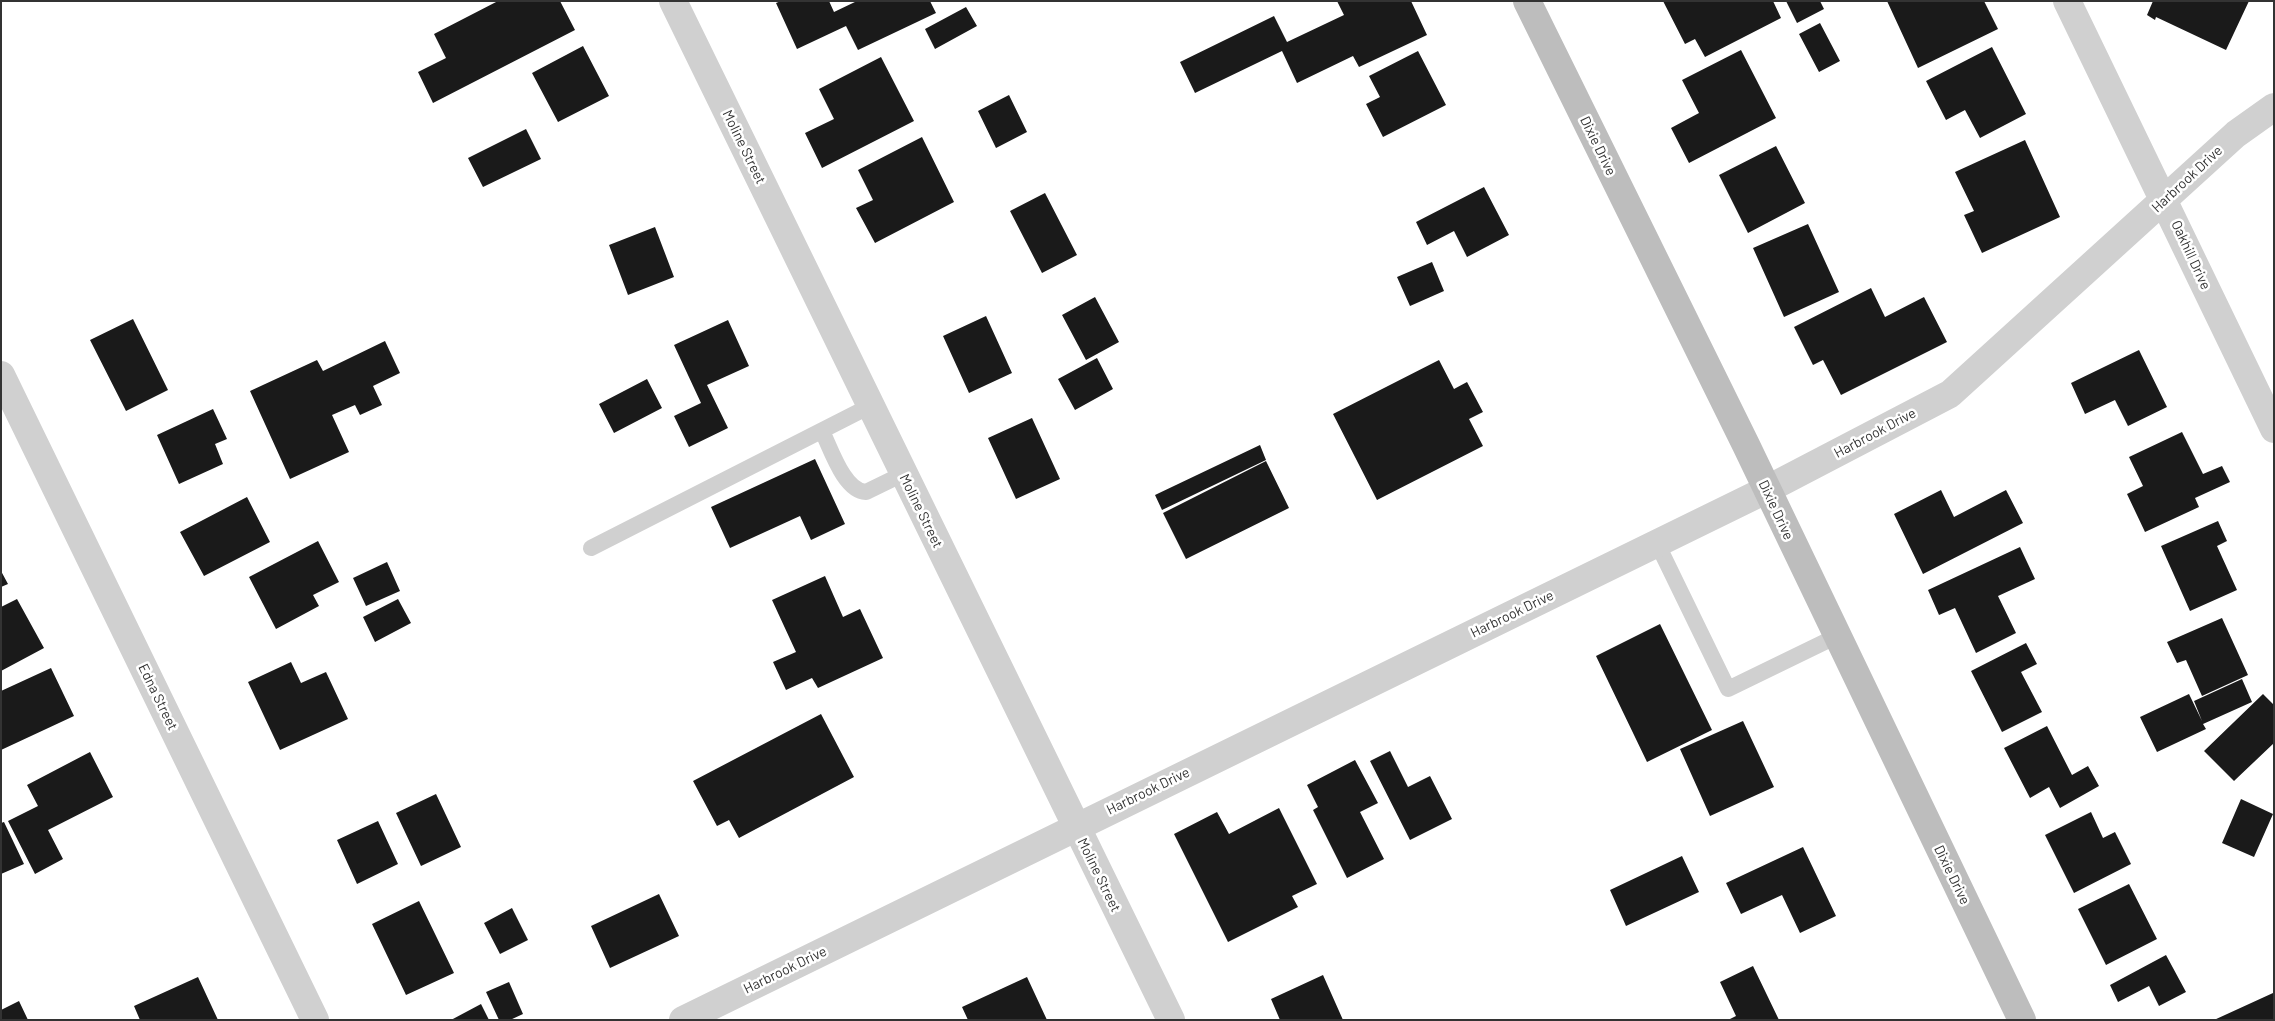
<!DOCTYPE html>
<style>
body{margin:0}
#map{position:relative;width:2275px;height:1021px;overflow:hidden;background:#fff;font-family:Barlow,sans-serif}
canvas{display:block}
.frame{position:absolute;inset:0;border:2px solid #333;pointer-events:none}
</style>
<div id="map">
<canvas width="2275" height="1021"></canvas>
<div class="frame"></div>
</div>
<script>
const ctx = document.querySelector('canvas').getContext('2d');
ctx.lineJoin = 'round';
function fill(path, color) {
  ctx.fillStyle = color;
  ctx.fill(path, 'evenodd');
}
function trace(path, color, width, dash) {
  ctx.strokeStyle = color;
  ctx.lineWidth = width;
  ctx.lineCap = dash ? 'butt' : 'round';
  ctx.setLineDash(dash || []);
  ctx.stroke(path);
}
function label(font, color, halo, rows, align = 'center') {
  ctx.font = font + ' Barlow,sans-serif';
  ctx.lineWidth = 5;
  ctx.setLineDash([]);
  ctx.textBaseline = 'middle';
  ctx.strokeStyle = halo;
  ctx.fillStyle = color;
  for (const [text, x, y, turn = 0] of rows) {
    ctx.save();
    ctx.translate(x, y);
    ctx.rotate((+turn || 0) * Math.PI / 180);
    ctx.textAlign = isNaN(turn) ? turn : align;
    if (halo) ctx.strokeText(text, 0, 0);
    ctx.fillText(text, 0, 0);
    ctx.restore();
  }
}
fill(new Path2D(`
 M 498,1 L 560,1 L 575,30 L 433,103 L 418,72 L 446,58 L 434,34 Z
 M 781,1 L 829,1 L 834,12 L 857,1 L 930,1 L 936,13 L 858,50 L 846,26 L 797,49 L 776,3 Z
 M 1337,1 L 1411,1 L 1427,35 L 1359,67 L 1353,56 L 1297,83 L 1282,51 L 1195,93 L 1180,62 L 1274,16 L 1287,42 L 1344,15 Z
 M 1663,1 L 1773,1 L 1781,18 L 1705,57 L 1695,39 L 1685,44 Z
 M 1786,1 L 1820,1 L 1824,9 L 1797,23 Z
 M 1887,1 L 1984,1 L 1998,29 L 1918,68 Z
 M 2153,1 L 2249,1 L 2226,50 L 2156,17 L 2155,20 L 2147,15 Z
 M 966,7 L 977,26 L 935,49 L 925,29 Z
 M 1820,23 L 1840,61 L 1819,72 L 1799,34 Z
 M 583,46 L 609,96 L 558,122 L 532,73 Z
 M 1992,47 L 2026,114 L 1980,138 L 1965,110 L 1946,120 L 1926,81 Z
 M 1741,50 L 1776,118 L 1689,163 L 1671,128 L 1699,113 L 1682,80 Z
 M 1418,51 L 1446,105 L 1383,137 L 1366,104 L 1380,97 L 1369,76 Z
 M 881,57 L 914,121 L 822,168 L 805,133 L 834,119 L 819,89 Z
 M 1009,95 L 1027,132 L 996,148 L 978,111 Z
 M 526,129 L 541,159 L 483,187 L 468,158 Z
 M 922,137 L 954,202 L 875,243 L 856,208 L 873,200 L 858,170 Z
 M 2025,140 L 2060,217 L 1982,253 L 1964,215 L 1974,211 L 1955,172 Z
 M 1776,146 L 1805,203 L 1748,233 L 1719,175 Z
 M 1484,187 L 1509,235 L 1467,257 L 1454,231 L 1427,245 L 1416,222 Z
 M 1045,193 L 1077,255 L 1042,273 L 1010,211 Z
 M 1808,224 L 1839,292 L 1784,317 L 1753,248 Z
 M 655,227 L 674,277 L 628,295 L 609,245 Z
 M 1432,262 L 1444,291 L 1410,306 L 1397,277 Z
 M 1871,288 L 1885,317 L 1924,297 L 1947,342 L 1841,395 L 1823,360 L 1813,365 L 1794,327 Z
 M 1095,297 L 1119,342 L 1086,360 L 1062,315 Z
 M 986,316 L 1012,373 L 969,393 L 943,336 Z
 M 133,319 L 168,390 L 126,411 L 90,340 Z
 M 728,320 L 749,366 L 707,385 L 728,428 L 689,447 L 674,416 L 701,403 L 674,345 Z
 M 385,341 L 400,373 L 373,386 L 382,405 L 360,415 L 355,405 L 332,415 L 349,452 L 290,479 L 250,391 L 317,360 L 323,371 Z
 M 2139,350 L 2167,407 L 2128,426 L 2115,400 L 2085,414 L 2071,383 Z
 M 1097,358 L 1113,389 L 1075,410 L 1058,379 Z
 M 1439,360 L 1454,389 L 1467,382 L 1483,412 L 1469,419 L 1483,446 L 1377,500 L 1333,414 Z
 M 647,379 L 662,408 L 614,433 L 599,404 Z
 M 213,409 L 227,439 L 215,444 L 223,464 L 179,484 L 157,435 Z
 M 1032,418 L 1060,479 L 1016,499 L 988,438 Z
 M 2182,432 L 2203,474 L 2222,466 L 2230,482 L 2195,498 L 2199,507 L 2145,532 L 2127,494 L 2143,486 L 2129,457 Z
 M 1260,445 L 1266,460 L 1162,510 L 1155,495 Z
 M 815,459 L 845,524 L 811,540 L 800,516 L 730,548 L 711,507 Z
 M 1266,461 L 1289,508 L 1186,559 L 1163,513 Z
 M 1941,490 L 1954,517 L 2006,490 L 2023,523 L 1923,574 L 1894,514 Z
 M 247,497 L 270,542 L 204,576 L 180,532 Z
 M 2218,521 L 2227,541 L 2217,546 L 2237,590 L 2190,611 L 2161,546 Z
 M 318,541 L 339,582 L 313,595 L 319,606 L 276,629 L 249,577 Z
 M 2020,547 L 2035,579 L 1998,596 L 2016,633 L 1976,653 L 1955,608 L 1939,615 L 1928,590 Z
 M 387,562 L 400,591 L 366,606 L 353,578 Z
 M 1,571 L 8,584 L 1,587 Z
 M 825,576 L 843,617 L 860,609 L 883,658 L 818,688 L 812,678 L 786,690 L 773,662 L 796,652 L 772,600 Z
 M 17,599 L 44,648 L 1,671 L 1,607 Z
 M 398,599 L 411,623 L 375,642 L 363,617 Z
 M 2222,618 L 2248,675 L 2202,696 L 2186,660 L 2177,663 L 2167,642 Z
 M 1660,624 L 1712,730 L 1647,762 L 1596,656 Z
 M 2026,643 L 2037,664 L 2021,672 L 2042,712 L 2002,732 L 1971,671 Z
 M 291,662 L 301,683 L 326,672 L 348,719 L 280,750 L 248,682 Z
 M 51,668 L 74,716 L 1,750 L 1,691 Z
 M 2242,679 L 2252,702 L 2203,724 L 2206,729 L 2157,752 L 2140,717 L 2189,694 L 2202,721 L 2194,701 Z
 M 2263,694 L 2274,705 L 2274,743 L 2234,781 L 2204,751 Z
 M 821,714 L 854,777 L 739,838 L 729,820 L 717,826 L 693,781 Z
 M 1743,721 L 1774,787 L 1710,816 L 1680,749 Z
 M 2047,726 L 2072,775 L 2088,766 L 2099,786 L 2060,808 L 2049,787 L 2030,798 L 2004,748 Z
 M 1390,751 L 1408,787 L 1430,776 L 1452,819 L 1410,840 L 1370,761 Z
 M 90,752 L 113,797 L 48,830 L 63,859 L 35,874 L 8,821 L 38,806 L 27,785 Z
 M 1355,760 L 1378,803 L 1360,812 L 1384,859 L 1347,878 L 1313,810 L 1318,807 L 1307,785 Z
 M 436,794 L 461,847 L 421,866 L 396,813 Z
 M 2241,799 L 2273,814 L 2254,857 L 2222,843 Z
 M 1279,808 L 1317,884 L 1292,896 L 1298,907 L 1228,942 L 1174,834 L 1217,812 L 1229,834 Z
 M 2091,812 L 2103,838 L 2115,832 L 2131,864 L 2074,893 L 2045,835 Z
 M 378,821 L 398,864 L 357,884 L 337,840 Z
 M 4,822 L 24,864 L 1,874 L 1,823 Z
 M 1803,847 L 1836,916 L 1800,933 L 1782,895 L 1741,914 L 1726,883 Z
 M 1682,856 L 1699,892 L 1626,926 L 1610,890 Z
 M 2129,884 L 2157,939 L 2106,965 L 2078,909 Z
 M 659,894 L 679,936 L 610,968 L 591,926 Z
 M 419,901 L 454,973 L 406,995 L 372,924 Z
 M 512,908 L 528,940 L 500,954 L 484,923 Z
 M 2166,955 L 2186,992 L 2159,1006 L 2149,986 L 2118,1002 L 2110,985 Z
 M 1753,966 L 1779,1020 L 1728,1020 L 1736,1016 L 1720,982 Z
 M 1323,975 L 1343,1020 L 1280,1020 L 1271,999 Z
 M 198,977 L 218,1020 L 140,1020 L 134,1006 Z
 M 1027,977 L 1047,1020 L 968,1020 L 962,1007 Z
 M 509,982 L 523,1014 L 510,1020 L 499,1020 L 486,992 Z
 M 2273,993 L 2274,1020 L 2214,1020 Z
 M 19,1001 L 28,1020 L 1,1020 L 1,1010 Z
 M 481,1004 L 489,1020 L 451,1020 Z`), '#1a1a1a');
trace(new Path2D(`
 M 822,431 C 831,449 844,491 866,492 L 903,474
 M 1657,543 L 1728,689 L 1837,636
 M 591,548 L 870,406`), '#d0d0d0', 16);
trace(new Path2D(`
 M 673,1 L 1171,1020
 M 2067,1 L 2274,429
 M 1,375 L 315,1020
 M 683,1020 L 1766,490 L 1950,394 L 2236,134 L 2274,107`), '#d0d0d0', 28);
trace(new Path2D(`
 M 1527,1 L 1746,445 L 2022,1020`), '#bdbdbd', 28);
label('14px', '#333', '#fff', [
 ["Dixie Drive",1598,146,64],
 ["Moline Street",744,147,64],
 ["Harbrook Drive",2187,179,-43],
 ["Oakhill Drive",2191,255,65],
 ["Harbrook Drive",1875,433,-28],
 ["Dixie Drive",1776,510,65],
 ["Moline Street",921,511,64],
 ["Harbrook Drive",1512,614,-26],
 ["Edna Street",158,697,64],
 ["Harbrook Drive",1148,791,-26],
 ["Moline Street",1099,875,64],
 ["Dixie Drive",1952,875,64],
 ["Harbrook Drive",785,970,-26]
]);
</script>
